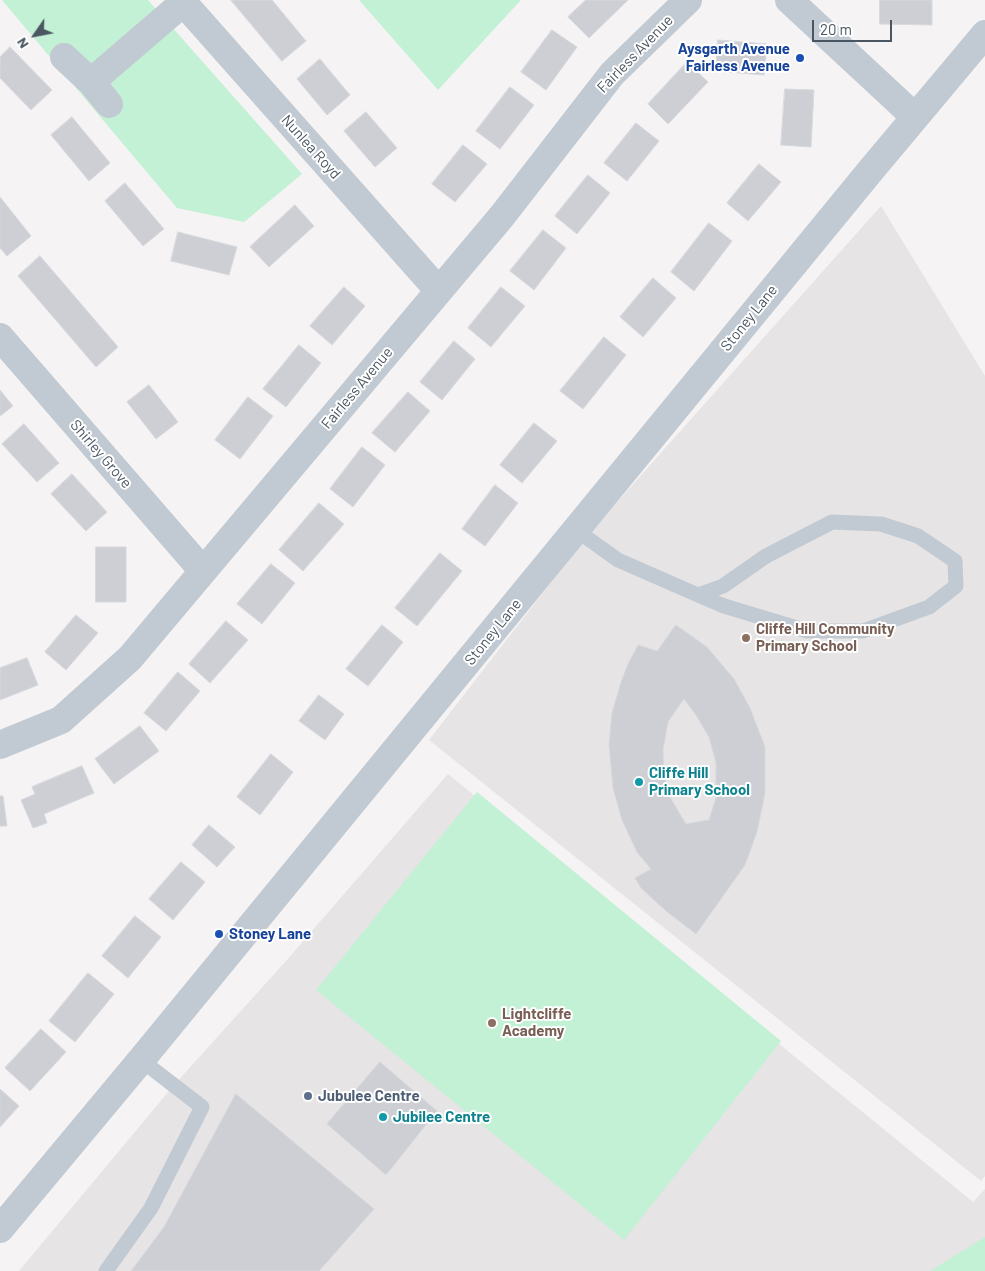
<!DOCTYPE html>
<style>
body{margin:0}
#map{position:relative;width:985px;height:1271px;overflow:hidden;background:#f5f3f3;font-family:Barlow,sans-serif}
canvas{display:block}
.north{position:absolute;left:10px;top:10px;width:50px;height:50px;-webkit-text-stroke:4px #fff;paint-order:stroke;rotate:237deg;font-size:14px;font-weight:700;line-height:20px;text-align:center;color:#4a5661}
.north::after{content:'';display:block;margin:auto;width:18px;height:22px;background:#4a5661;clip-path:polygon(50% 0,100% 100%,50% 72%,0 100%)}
.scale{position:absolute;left:812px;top:20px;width:80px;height:22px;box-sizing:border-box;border:2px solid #4a5661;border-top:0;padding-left:6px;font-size:15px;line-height:18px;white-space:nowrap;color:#4a5661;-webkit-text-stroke:4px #fff;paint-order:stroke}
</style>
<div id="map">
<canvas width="985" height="1271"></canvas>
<div class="north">N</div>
<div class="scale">20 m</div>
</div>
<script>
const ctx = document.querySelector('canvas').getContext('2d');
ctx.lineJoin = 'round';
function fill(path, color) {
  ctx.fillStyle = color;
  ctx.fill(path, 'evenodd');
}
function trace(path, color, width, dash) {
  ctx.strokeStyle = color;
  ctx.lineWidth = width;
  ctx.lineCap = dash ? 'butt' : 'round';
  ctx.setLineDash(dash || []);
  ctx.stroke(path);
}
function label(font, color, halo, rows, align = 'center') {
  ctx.font = font + ' Barlow,sans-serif';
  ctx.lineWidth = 4;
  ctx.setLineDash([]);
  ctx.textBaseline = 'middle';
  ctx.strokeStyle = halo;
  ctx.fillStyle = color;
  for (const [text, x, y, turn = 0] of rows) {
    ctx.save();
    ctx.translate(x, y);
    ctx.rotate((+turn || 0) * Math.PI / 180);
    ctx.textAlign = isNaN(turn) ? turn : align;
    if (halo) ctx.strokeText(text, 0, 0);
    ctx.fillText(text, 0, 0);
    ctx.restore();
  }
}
fill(new Path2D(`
 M 881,206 L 985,376 L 985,1176 L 981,1181 L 429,740 L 586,537 Z
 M 448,774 L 973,1202 L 985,1189 L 985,1271 L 19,1271 L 174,1085 L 286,961 Z`), '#e6e4e5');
fill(new Path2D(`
 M 2,0 L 148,0 L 302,174 L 244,222 L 177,208 Z
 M 359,0 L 521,0 L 438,90 Z
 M 477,792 L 781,1041 L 624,1240 L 316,990 Z
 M 985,1237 L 985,1271 L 930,1271 Z`), '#c3f1d5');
const building = new Path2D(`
 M 231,0 L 272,0 L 306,41 L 282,61 Z
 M 586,0 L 628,0 L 589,38 L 568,17 Z
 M 880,0 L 932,0 L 932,25 L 880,24 Z
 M 552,30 L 577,47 L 546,90 L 521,72 Z
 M 718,40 L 767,44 L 764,75 L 716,71 Z
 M 10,47 L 52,90 L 31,110 L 0,78 L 0,57 Z
 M 320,59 L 350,95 L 327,115 L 297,79 Z
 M 687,62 L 708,82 L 668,124 L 648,104 Z
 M 510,87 L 534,105 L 500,149 L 476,131 Z
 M 785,89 L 814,90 L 811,147 L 781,145 Z
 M 366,112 L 397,148 L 375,167 L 344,131 Z
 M 72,117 L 110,163 L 89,181 L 51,135 Z
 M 636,123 L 659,141 L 627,181 L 604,163 Z
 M 463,145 L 487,164 L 455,202 L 432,184 Z
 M 759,164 L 781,182 L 748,221 L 727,203 Z
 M 588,175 L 610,193 L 577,234 L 555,216 Z
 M 125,183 L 164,229 L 143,246 L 105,201 Z
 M 0,197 L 31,236 L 7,256 L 0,248 Z
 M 295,205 L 314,226 L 269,267 L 250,247 Z
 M 709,223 L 732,241 L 694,291 L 671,272 Z
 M 543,230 L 566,248 L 534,290 L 510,271 Z
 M 178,232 L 237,247 L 229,275 L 171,261 Z
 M 40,256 L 118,347 L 96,367 L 18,276 Z
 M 653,278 L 676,298 L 643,337 L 620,317 Z
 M 344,287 L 365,306 L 332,345 L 310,326 Z
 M 501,287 L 525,306 L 491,347 L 468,328 Z
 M 604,337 L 626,355 L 583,409 L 560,391 Z
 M 454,341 L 475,359 L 442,400 L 420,382 Z
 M 299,345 L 321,363 L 286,407 L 263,389 Z
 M 149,385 L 178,422 L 156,439 L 127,402 Z
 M 0,390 L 13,406 L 0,416 Z
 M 408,392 L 430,411 L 395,452 L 372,433 Z
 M 248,397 L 273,416 L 240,459 L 215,440 Z
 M 534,423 L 557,441 L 522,483 L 500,465 Z
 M 24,424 L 59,463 L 37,482 L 2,444 Z
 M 362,447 L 385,465 L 353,507 L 330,489 Z
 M 72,474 L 107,512 L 86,531 L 51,494 Z
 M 495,485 L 518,503 L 485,546 L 462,529 Z
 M 319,503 L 344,524 L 303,571 L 279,550 Z
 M 96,547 L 126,547 L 126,602 L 96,602 Z
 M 440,553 L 462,571 L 417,626 L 395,608 Z
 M 271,564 L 295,583 L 262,624 L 237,604 Z
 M 76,615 L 98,633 L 66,670 L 45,652 Z
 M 226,621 L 248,640 L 210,683 L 189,664 Z
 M 382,625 L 403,642 L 368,686 L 346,669 Z
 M 676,625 L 707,647 L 734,679 L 750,708 L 765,747 L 765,793 L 757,832 L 745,865 L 696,934 L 666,911 L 641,888 L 635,878 L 651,869 L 637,852 L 622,820 L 613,788 L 609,744 L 612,713 L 621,682 L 628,664 L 638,645 L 657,651 ZM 684,699 L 696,715 L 709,737 L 716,763 L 716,798 L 709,820 L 686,824 L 671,799 L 664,776 L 663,750 L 668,722 Z
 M 27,658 L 38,685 L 0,700 L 0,668 Z
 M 178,672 L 200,691 L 166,731 L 144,713 Z
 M 319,695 L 344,714 L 325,740 L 299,721 Z
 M 140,726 L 159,751 L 114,784 L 95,759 Z
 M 271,754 L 293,772 L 260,815 L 237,797 Z
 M 82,766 L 94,793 L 44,814 L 47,823 L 33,828 L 21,800 L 35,794 L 32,787 Z
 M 0,796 L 3,796 L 7,826 L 0,826 Z
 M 209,825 L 235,847 L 217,867 L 192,845 Z
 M 181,862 L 205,882 L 173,920 L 149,899 Z
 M 135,916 L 161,937 L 128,978 L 102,956 Z
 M 88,973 L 114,994 L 75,1042 L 49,1021 Z
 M 41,1029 L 66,1052 L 30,1091 L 5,1068 Z
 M 380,1062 L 437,1111 L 386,1175 L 327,1124 Z
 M 0,1089 L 19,1106 L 0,1127 Z
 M 236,1094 L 374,1209 L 319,1271 L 131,1271 L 164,1227 Z`);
fill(building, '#cdcfd5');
trace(building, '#d7d9de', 1);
trace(new Path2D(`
 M 576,530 L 618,560 L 698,595 L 724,606 L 807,631 L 863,631 L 929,607 L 956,586 L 955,561 L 918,536 L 881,524 L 832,522 L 766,556 L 723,586 L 698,595
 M 106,1271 L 151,1208 L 202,1107 L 141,1060`), '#c1cad2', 15);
trace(new Path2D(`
 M 181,0 L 439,291
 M 789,0 L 915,117
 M 64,57 L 91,82 L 109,104
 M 91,82 L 183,3
 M 0,337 L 203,571
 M 0,745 L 61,720 L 130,658 L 502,216 L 612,74 L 688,0
 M 0,1229 L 141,1060 L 871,170 L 985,34`), '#c1cad2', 28);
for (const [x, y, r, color] of [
 [800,58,5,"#1a4fb4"],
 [746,638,5,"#8d6e63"],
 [639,782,5,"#0f9aa8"],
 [219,934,5,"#1a4fb4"],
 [492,1023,5,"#8d6e63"],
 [308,1096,5,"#5c6f8a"],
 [383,1117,5,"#0f9aa8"]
]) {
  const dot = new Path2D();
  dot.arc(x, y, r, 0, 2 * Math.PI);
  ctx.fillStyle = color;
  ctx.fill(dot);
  trace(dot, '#fff', 2);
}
label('bold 15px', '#164399', '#fff', [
 ["Aysgarth Avenue",790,49],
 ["Fairless Avenue",790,66],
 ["Stoney Lane",229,934,"left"]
], 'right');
label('15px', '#4a5661', '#fff', [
 ["Fairless Avenue",635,54,-46],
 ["Nunlea Royd",311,147,48],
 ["Stoney Lane",749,318,-51],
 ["Fairless Avenue",357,388,-50],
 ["Shirley Grove",101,454,49],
 ["Stoney Lane",493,632,-51]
]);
label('bold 15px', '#785e54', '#fff', [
 ["Cliffe Hill Community",756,629],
 ["Primary School",756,646],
 ["Lightcliffe",502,1014],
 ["Academy",502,1031]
], 'left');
label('bold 15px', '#0d838f', '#fff', [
 ["Cliffe Hill",649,773],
 ["Primary School",649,790],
 ["Jubilee Centre",393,1117]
], 'left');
label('bold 15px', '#4e5e75', '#fff', [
 ["Jubulee Centre",318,1096]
], 'left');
</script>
